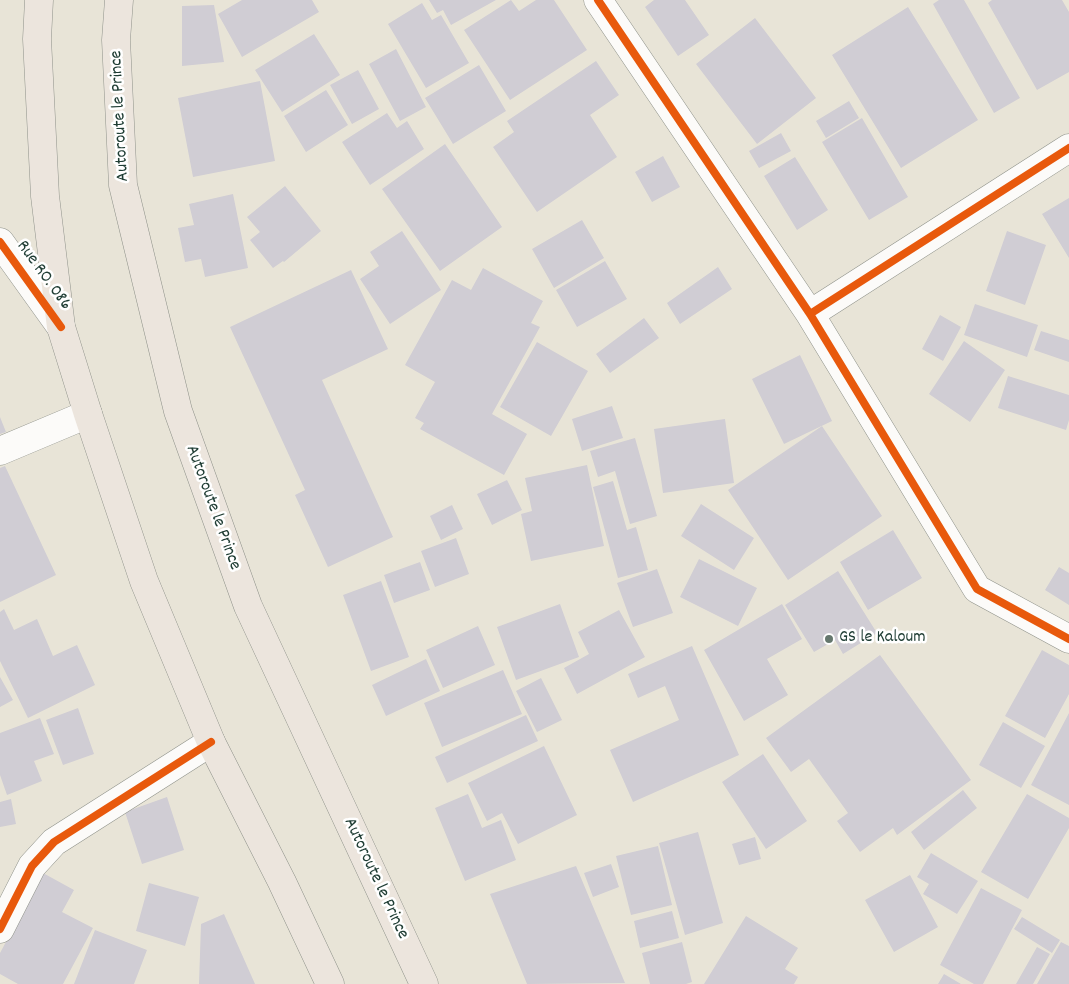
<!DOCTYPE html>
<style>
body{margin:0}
canvas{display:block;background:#e8e4d7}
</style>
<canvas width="1069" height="984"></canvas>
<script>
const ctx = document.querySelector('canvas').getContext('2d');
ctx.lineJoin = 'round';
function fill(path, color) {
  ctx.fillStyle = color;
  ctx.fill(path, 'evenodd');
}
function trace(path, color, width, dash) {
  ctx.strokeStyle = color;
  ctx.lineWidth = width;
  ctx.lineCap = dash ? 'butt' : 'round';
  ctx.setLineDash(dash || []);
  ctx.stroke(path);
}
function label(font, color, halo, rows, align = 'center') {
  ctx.font = font + ' Dekko,sans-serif';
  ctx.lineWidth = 5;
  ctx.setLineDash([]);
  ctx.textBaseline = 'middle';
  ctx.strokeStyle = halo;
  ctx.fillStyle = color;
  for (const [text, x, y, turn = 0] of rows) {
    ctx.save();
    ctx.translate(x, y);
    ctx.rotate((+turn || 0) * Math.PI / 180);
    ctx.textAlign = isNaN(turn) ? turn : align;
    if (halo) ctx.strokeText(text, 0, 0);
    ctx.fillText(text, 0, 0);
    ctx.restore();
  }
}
fill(new Path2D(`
 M 242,0 L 312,0 L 319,12 L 242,57 L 218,14 Z
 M 429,0 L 496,0 L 451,25 L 443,10 L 437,13 Z
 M 511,0 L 519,11 L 536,0 L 554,0 L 587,50 L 510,100 L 464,30 Z
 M 654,0 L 685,0 L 709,35 L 678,56 L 645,7 Z
 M 939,0 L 964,0 L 1020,98 L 994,113 L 933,4 Z
 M 992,0 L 1062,0 L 1069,12 L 1069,72 L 1037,90 L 988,3 Z
 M 422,3 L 432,20 L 441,15 L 469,63 L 426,88 L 388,24 Z
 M 214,5 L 224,62 L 182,66 L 182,6 Z
 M 908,7 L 978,120 L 901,168 L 832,55 Z
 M 755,18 L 816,98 L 757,144 L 696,64 Z
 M 314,34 L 340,75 L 282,112 L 255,70 Z
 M 396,49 L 426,107 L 400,121 L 369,64 Z
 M 596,61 L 619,95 L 590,115 L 617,157 L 537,212 L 493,147 L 514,132 L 507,121 Z
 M 479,65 L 506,111 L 453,144 L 425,98 Z
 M 358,70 L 379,109 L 352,124 L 330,85 Z
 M 260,81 L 275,161 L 193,177 L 178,98 Z
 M 326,90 L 348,125 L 306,152 L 284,116 Z
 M 849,101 L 859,118 L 826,138 L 816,121 Z
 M 387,113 L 397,128 L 407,121 L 424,149 L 370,185 L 342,142 Z
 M 862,118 L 908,197 L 869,220 L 822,142 Z
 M 781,133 L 791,151 L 759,168 L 749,151 Z
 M 445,144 L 502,227 L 440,271 L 382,189 Z
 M 663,156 L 680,187 L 652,202 L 635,172 Z
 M 795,157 L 828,210 L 797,230 L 764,176 Z
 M 285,186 L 321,231 L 284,262 L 283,261 L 273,268 L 250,240 L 260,232 L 247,217 Z
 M 233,194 L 248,268 L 205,277 L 201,259 L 185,262 L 178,228 L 194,225 L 189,204 Z
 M 1069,198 L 1069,258 L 1042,214 Z
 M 582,220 L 604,258 L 554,288 L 532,249 Z
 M 402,231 L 441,290 L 390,324 L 360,279 L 379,266 L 370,252 Z
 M 1007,231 L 1046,245 L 1025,305 L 986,291 Z
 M 605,261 L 627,299 L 577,327 L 556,290 Z
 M 718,267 L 732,289 L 680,324 L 667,303 Z
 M 483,268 L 543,301 L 531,323 L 540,327 L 492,414 L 527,434 L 504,475 L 420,429 L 424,423 L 415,418 L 435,382 L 405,365 L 452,280 L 471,290 Z
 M 351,270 L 388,349 L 322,380 L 393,537 L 328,567 L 295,495 L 305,490 L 230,327 Z
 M 975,304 L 1038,325 L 1027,357 L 964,335 Z
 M 940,315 L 961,327 L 943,361 L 922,349 Z
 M 644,318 L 659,338 L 610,373 L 596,354 Z
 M 1041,331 L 1069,340 L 1069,362 L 1034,350 Z
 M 964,341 L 1005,370 L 970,422 L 929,394 Z
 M 537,342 L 588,371 L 551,436 L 500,407 Z
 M 800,355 L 832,421 L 784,444 L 752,379 Z
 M 1008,376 L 1069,395 L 1069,420 L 1066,430 L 998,408 Z
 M 612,406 L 623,438 L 582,451 L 572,419 Z
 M 0,417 L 6,432 L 0,434 Z
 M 725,419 L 734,483 L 663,493 L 654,429 Z
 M 822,426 L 882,516 L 788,580 L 728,490 Z
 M 635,438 L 657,516 L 630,524 L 615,471 L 598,477 L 590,451 Z
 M 587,465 L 604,546 L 531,561 L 521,514 L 532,511 L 525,478 Z
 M 5,466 L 56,575 L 0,602 L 0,468 Z
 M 507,480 L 522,510 L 492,525 L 477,494 Z
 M 613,481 L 627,530 L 636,527 L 648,570 L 618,578 L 593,487 Z
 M 701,504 L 754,538 L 734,570 L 681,536 Z
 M 452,505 L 463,529 L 441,540 L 430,516 Z
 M 893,530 L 922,578 L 868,610 L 840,562 Z
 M 456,538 L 469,574 L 435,587 L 421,551 Z
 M 699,559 L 757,588 L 738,626 L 680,597 Z
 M 420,562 L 430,590 L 394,603 L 384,575 Z
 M 1059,567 L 1069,573 L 1069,605 L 1045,590 Z
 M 657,569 L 673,613 L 633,627 L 617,583 Z
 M 838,571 L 877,633 L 843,654 L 835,640 L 814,652 L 785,605 Z
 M 381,581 L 409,657 L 371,671 L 343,595 Z
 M 560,604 L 579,657 L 516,680 L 497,627 Z
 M 782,604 L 802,639 L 767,659 L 788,695 L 744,721 L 704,650 Z
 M 4,609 L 14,630 L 37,619 L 53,656 L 77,645 L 95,685 L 28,718 L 0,661 L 0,612 Z
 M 619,610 L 645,657 L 577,694 L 564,668 L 589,654 L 578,632 Z
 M 478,626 L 495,665 L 443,688 L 426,650 Z
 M 692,646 L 739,755 L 633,802 L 610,750 L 679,720 L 665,686 L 638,698 L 628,674 Z
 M 1042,650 L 1069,665 L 1069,694 L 1045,738 L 1005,716 Z
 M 880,655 L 971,780 L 897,835 L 893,828 L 860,852 L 837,821 L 848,813 L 809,759 L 791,772 L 766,738 Z
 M 426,659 L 440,691 L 386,716 L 372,685 Z
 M 503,670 L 522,714 L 442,747 L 424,703 Z
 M 0,677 L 13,700 L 0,707 Z
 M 541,678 L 562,720 L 537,732 L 516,691 Z
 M 78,708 L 94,754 L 63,765 L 46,720 Z
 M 1069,713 L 1069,805 L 1031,785 Z
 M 526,715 L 538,741 L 447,783 L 435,757 Z
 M 40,718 L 54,754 L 34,761 L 42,781 L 7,795 L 0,775 L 0,733 Z
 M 1003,722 L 1045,746 L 1021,788 L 979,765 Z
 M 544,746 L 577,815 L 518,844 L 502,813 L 487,821 L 468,783 Z
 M 763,754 L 807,821 L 766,849 L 722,782 Z
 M 963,790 L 977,808 L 924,850 L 911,832 Z
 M 468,794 L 482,828 L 501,820 L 516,860 L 465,881 L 435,808 Z
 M 1027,794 L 1069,818 L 1069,828 L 1028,899 L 981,872 Z
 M 167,797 L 184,850 L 142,864 L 125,812 Z
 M 11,799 L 16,824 L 0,827 L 0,802 Z
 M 698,832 L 723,923 L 685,935 L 659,843 Z
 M 755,837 L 761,859 L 739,865 L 732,844 Z
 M 658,846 L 672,905 L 631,915 L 616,856 Z
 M 931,853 L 978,881 L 957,914 L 923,894 L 929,884 L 917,877 Z
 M 611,864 L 619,887 L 593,897 L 584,873 Z
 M 576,866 L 625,983 L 527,984 L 490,894 Z
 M 43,873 L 74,890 L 62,912 L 93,928 L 63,984 L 18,984 L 0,974 L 0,953 Z
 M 910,875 L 938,927 L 894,952 L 865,900 Z
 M 149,883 L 199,897 L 185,946 L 136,931 Z
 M 981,888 L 1022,910 L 983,984 L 974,984 L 940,965 Z
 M 672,911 L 679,938 L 640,948 L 634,921 Z
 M 224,914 L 255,984 L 199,984 L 201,924 Z
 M 746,916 L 798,948 L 785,969 L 798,977 L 794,984 L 704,984 Z
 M 1022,917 L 1060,940 L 1052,953 L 1014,929 Z
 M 95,930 L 147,950 L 134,984 L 74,984 Z
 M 682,942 L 692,982 L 686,984 L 650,984 L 642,953 Z
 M 1061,942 L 1069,946 L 1069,984 L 1037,984 Z
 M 1037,947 L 1050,954 L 1033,984 L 1016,984 Z
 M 944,974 L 961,984 L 938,984 Z`), '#d0cdd4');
const minor = new Path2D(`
 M 598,0 L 810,314 L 977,589 L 1069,639
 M 0,242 L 61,327
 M 810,314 L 1069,148
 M 0,451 L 88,414
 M 0,929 L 32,866 L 54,842 L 211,742`);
const major = new Path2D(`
 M 39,0 L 37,39 L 45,196 L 61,327 L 88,414 L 144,581 L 211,742 L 282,882 L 330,984
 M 119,0 L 116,40 L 123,185 L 178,411 L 248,606 L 424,984`);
trace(minor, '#8f928a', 29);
trace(major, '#8f928a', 29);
trace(minor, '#fcfbf9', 28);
trace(major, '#ece5dd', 28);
trace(new Path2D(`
 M 598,0 L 810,314 L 977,589 L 1069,639
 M 0,242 L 61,327
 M 810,314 L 1069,148
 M 0,929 L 32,866 L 54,842 L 211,742`), '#e8590c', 8);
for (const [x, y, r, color] of [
 [829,639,5,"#65776d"]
]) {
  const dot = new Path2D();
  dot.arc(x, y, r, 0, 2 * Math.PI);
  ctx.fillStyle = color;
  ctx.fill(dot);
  trace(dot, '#fff', 2);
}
label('18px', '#1f3d34', '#fff', [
 ["Autoroute le Prince",121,116,-93],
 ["Rue RO. 086",43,276,54],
 ["Autoroute le Prince",212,508,70],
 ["Autoroute le Prince",375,879,65]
]);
label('18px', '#1f3d34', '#fff', [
 ["GS le Kaloum",839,639]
], 'left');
</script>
